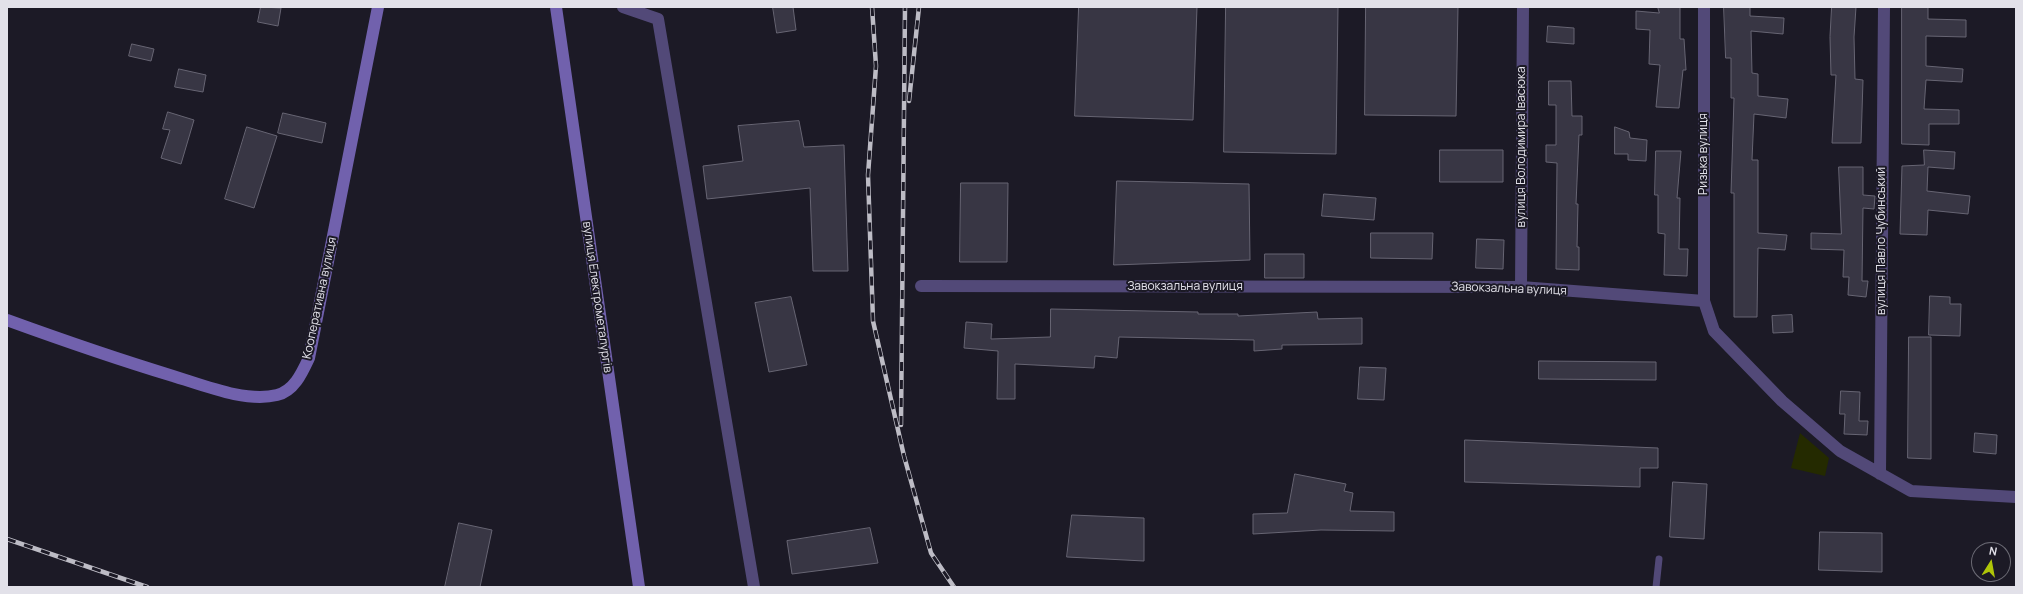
<!DOCTYPE html>
<meta charset="utf-8">
<style>
body{margin:0}
#map{position:relative;width:2023px;height:594px;overflow:hidden;background:#1c1a26;font-family:Manrope,sans-serif}
canvas{display:block}
.frame{position:absolute;inset:0;border:8px solid #e2e1e9;pointer-events:none}
.north{position:absolute;left:1971px;top:542px;width:40px;height:40px;box-sizing:border-box;background:#1c1a26;border:1px solid #6b6a74;border-radius:50%;rotate:11deg;font-size:11px;font-weight:700;line-height:16px;text-align:center;color:#e2e1e9}
.north::after{content:'';display:block;margin:auto;width:14px;height:18px;background:#afc508;clip-path:polygon(50% 0,100% 100%,50% 72%,0 100%)}
</style>
<div id="map">
<canvas width="2023" height="594"></canvas>
<div class="frame"></div>
<div class="north">N</div>
</div>
<script>
const ctx = document.querySelector('canvas').getContext('2d');
ctx.lineJoin = 'round';
function fill(path, color) {
  ctx.fillStyle = color;
  ctx.fill(path, 'evenodd');
}
function trace(path, color, width, dash) {
  ctx.strokeStyle = color;
  ctx.lineWidth = width;
  ctx.lineCap = dash ? 'butt' : 'round';
  ctx.setLineDash(dash || []);
  ctx.stroke(path);
}
function label(font, color, halo, rows, align = 'center') {
  ctx.font = font + ' Manrope,sans-serif';
  ctx.lineWidth = 4;
  ctx.setLineDash([]);
  ctx.textBaseline = 'middle';
  ctx.strokeStyle = halo;
  ctx.fillStyle = color;
  for (const [text, x, y, turn = 0] of rows) {
    ctx.save();
    ctx.translate(x, y);
    ctx.rotate((+turn || 0) * Math.PI / 180);
    ctx.textAlign = isNaN(turn) ? turn : align;
    if (halo) ctx.strokeText(text, 0, 0);
    ctx.fillText(text, 0, 0);
    ctx.restore();
  }
}
fill(new Path2D(`
 M 1800,433 L 1829,458 L 1825,476 L 1791,468 Z`), '#242a00');
const building = new Path2D(`
 M 261,7 L 281,8 L 278,26 L 258,22 Z
 M 773,7 L 793,7 L 796,30 L 777,33 Z
 M 1079,7 L 1197,7 L 1193,120 L 1075,116 Z
 M 1226,7 L 1338,7 L 1336,154 L 1224,152 Z
 M 1366,7 L 1458,7 L 1456,116 L 1365,115 Z
 M 1658,7 L 1680,7 L 1680,39 L 1684,39 L 1686,70 L 1683,70 L 1679,108 L 1656,107 L 1660,65 L 1649,64 L 1650,30 L 1636,29 L 1636,11 L 1659,13 Z
 M 1724,7 L 1750,7 L 1750,16 L 1784,18 L 1783,34 L 1751,31 L 1752,73 L 1758,74 L 1758,96 L 1788,99 L 1786,118 L 1754,114 L 1752,160 L 1758,160 L 1758,233 L 1787,235 L 1785,250 L 1758,248 L 1757,317 L 1734,317 L 1734,193 L 1731,193 L 1734,98 L 1731,98 L 1731,58 L 1726,58 Z
 M 1832,7 L 1856,7 L 1854,37 L 1855,79 L 1863,80 L 1861,143 L 1832,143 L 1836,75 L 1831,75 L 1830,37 Z
 M 1902,7 L 1928,7 L 1928,19 L 1966,20 L 1966,37 L 1926,36 L 1926,66 L 1963,69 L 1962,82 L 1926,80 L 1924,109 L 1959,110 L 1959,124 L 1929,124 L 1929,145 L 1902,144 Z
 M 1548,26 L 1574,28 L 1574,44 L 1547,42 Z
 M 132,44 L 154,49 L 151,61 L 129,56 Z
 M 179,69 L 206,75 L 203,92 L 175,87 Z
 M 1549,81 L 1571,81 L 1572,116 L 1582,116 L 1582,135 L 1579,135 L 1576,204 L 1578,204 L 1577,247 L 1579,247 L 1579,270 L 1556,269 L 1557,163 L 1546,162 L 1546,145 L 1556,145 L 1556,105 L 1549,105 Z
 M 168,112 L 194,120 L 181,164 L 161,158 L 170,130 L 163,129 Z
 M 283,113 L 326,123 L 322,143 L 278,133 Z
 M 799,121 L 804,147 L 844,145 L 848,271 L 813,271 L 810,188 L 707,199 L 703,166 L 743,161 L 738,126 Z
 M 247,127 L 277,136 L 254,208 L 225,199 Z
 M 1615,127 L 1629,132 L 1630,138 L 1647,140 L 1646,161 L 1628,160 L 1628,154 L 1615,154 Z
 M 1440,150 L 1503,150 L 1503,182 L 1440,182 Z
 M 1924,150 L 1955,152 L 1954,169 L 1928,167 L 1927,191 L 1970,196 L 1968,214 L 1928,210 L 1927,235 L 1900,234 L 1902,166 L 1924,165 Z
 M 1656,151 L 1681,151 L 1677,198 L 1680,198 L 1679,249 L 1688,249 L 1687,276 L 1664,275 L 1665,234 L 1658,233 L 1658,195 L 1655,195 Z
 M 1839,167 L 1863,167 L 1863,195 L 1875,196 L 1874,209 L 1863,208 L 1862,281 L 1868,281 L 1866,297 L 1848,295 L 1849,277 L 1843,277 L 1844,250 L 1811,249 L 1811,233 L 1841,234 Z
 M 1117,181 L 1249,184 L 1250,260 L 1114,265 Z
 M 961,183 L 1008,183 L 1007,262 L 960,262 Z
 M 1324,194 L 1376,198 L 1374,220 L 1322,216 Z
 M 1371,233 L 1433,233 L 1432,259 L 1371,258 Z
 M 1477,239 L 1504,240 L 1503,269 L 1476,268 Z
 M 1265,254 L 1304,254 L 1304,278 L 1265,278 Z
 M 1930,296 L 1950,297 L 1950,304 L 1961,304 L 1960,336 L 1929,335 Z
 M 791,297 L 807,365 L 769,372 L 755,303 Z
 M 1051,309 L 1198,312 L 1198,314 L 1238,314 L 1238,316 L 1317,312 L 1318,319 L 1362,318 L 1362,344 L 1282,345 L 1282,349 L 1254,351 L 1254,340 L 1119,337 L 1117,358 L 1095,356 L 1094,368 L 1015,364 L 1015,399 L 997,399 L 998,351 L 964,348 L 966,322 L 992,324 L 991,339 L 1050,337 Z
 M 1792,315 L 1793,332 L 1773,333 L 1772,316 Z
 M 1909,337 L 1931,337 L 1931,459 L 1908,458 Z
 M 1539,361 L 1656,362 L 1656,380 L 1539,379 Z
 M 1360,367 L 1386,368 L 1384,400 L 1358,399 Z
 M 1841,391 L 1860,392 L 1859,421 L 1868,421 L 1867,435 L 1844,434 L 1845,414 L 1840,414 Z
 M 1975,433 L 1997,435 L 1996,454 L 1974,452 Z
 M 1465,440 L 1658,448 L 1658,468 L 1640,468 L 1640,487 L 1465,482 Z
 M 1295,474 L 1346,484 L 1344,491 L 1353,493 L 1350,511 L 1394,512 L 1394,531 L 1321,530 L 1253,534 L 1253,514 L 1287,513 Z
 M 1673,482 L 1707,484 L 1704,539 L 1670,537 Z
 M 1072,515 L 1144,518 L 1144,561 L 1067,557 Z
 M 459,523 L 492,530 L 480,587 L 445,587 Z
 M 870,528 L 878,563 L 792,574 L 787,541 Z
 M 1820,532 L 1882,533 L 1882,572 L 1819,570 Z`);
fill(building, '#383644');
trace(building, '#676573', 1);
trace(new Path2D(`
 M 1656,587 L 1659,559`), '#524978', 7);
trace(new Path2D(`
 M 623,7 L 658,19 L 754,587
 M 921,286 L 1521,287 L 1704,301 L 1714,331 L 1782,401 L 1840,451 L 1911,491 L 2016,497
 M 1521,287 L 1523,7
 M 1704,301 L 1704,7
 M 1880,474 L 1884,7`), '#524978', 12);
trace(new Path2D(`
 M 556,7 L 639,587
 M 7,320 C 62,340 117,359 173,376 C 203,385 246,403 277,395 C 294,391 302,373 309,358 L 378,7`), '#7161ad', 12);
const rail = new Path2D(`
 M 872,7 L 876,66 L 868,175 L 873,321 L 904,456 L 931,553 L 954,587
 M 909,101 L 919,7
 M 901,425 L 905,7
 M 7,539 L 147,587`);
trace(rail, '#bdbcc5', 4.5);
trace(rail, '#1c1a26', 3, [9]);
label('12px', '#e2e1e9', '#1c1a26', [
 ["вулиця Володимира Івасюка",1522,147,-90],
 ["Ризька вулиця",1704,154,-90],
 ["вулиця Павло Чубинський",1882,241,-90],
 ["Завокзальна вулиця",1185,287],
 ["Завокзальна вулиця",1509,289,2],
 ["вулиця Електрометалургів",597,297,82],
 ["Кооперативна вулиця",320,298,-78]
]);
</script>
